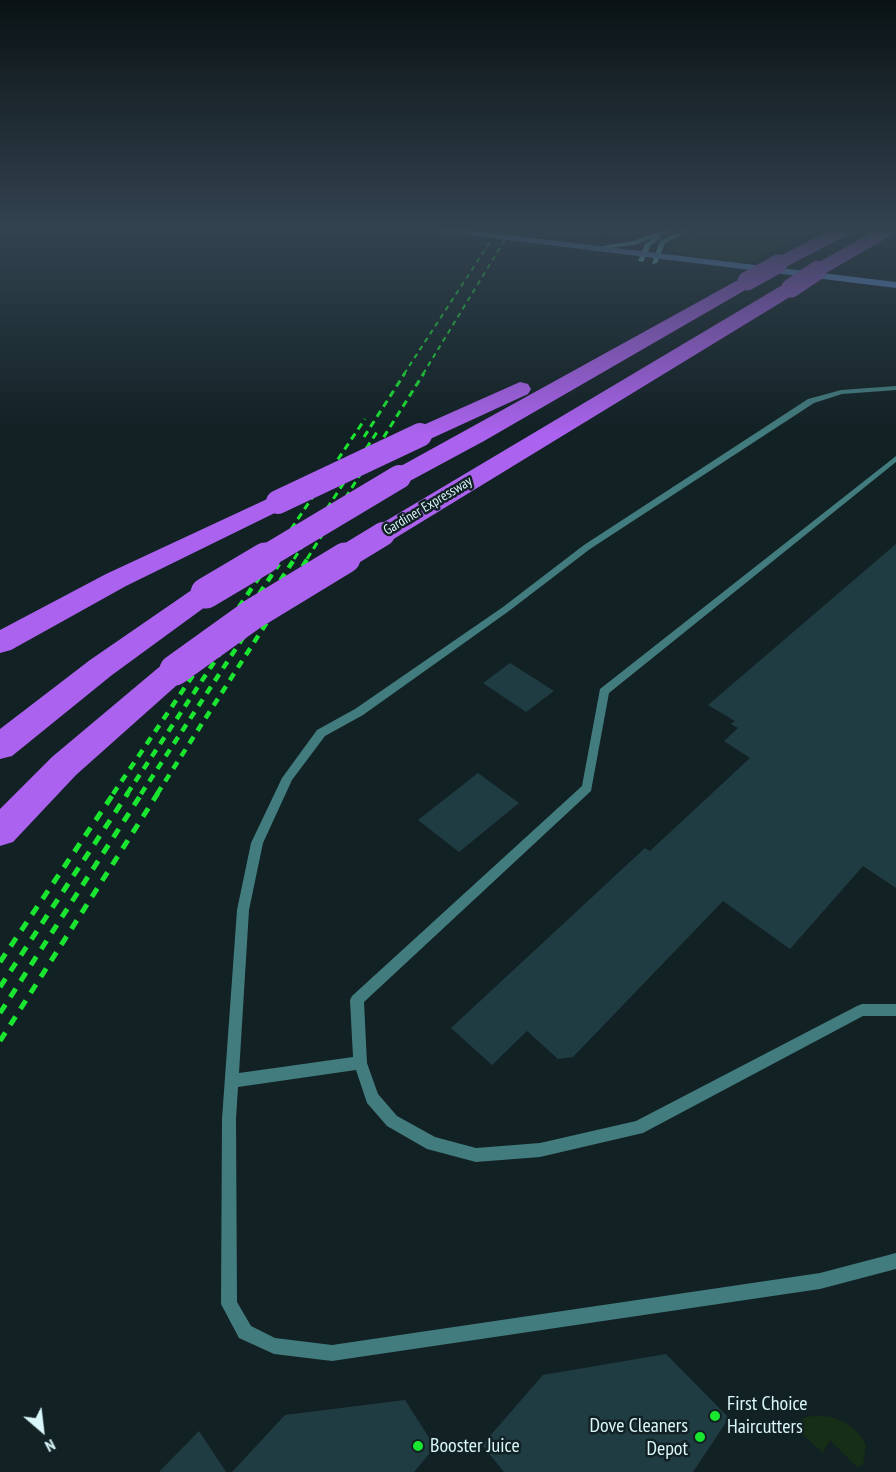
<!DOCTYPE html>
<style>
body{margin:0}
#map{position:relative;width:896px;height:1472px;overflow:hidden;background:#122124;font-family:"PT Sans Narrow",sans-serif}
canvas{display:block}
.north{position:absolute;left:12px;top:1400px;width:60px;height:60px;-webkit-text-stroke:4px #122124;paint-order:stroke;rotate:152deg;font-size:16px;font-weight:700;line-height:24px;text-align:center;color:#d9f7fb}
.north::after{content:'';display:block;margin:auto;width:21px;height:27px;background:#d9f7fb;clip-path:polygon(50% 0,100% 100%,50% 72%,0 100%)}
</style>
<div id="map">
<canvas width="896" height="1472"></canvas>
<div class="north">N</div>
</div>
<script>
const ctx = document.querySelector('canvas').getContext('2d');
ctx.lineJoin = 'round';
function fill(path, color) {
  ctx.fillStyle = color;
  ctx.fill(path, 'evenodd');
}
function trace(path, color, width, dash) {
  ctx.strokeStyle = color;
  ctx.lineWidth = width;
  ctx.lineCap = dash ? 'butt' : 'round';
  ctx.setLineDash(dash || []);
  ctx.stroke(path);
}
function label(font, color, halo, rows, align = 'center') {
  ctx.font = font + ' "PT Sans Narrow",sans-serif';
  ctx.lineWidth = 5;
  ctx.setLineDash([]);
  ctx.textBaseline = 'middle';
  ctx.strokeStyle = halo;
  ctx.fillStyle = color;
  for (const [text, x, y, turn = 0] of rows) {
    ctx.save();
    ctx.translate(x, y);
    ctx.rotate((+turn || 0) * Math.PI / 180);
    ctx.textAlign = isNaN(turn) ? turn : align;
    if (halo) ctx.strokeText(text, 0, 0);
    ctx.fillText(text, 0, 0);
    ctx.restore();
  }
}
fill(new Path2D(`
 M 545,228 L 595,228 L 602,231 L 599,234 C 580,240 562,239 543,237 Z
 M 703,228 L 817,228 L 750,263 L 689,256 L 665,249 L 669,242 Z
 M 815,1416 C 836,1415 857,1425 866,1445 L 863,1465 L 857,1467 L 830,1440 L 823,1453 L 797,1429 L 797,1423 L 806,1417 Z`), '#162e15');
fill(new Path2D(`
 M 896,544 L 896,888 L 863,866 L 790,949 L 723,901 L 573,1057 L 558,1059 L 527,1031 L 492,1065 L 451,1028 L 645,848 L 650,851 L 750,758 L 724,741 L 738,728 L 731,724 L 735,721 L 708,705 Z
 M 510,663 L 554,691 L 526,712 L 483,683 Z
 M 478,773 L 519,803 L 459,852 L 418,820 Z
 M 666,1354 L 729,1418 L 693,1472 L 504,1472 L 482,1445 L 543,1375 Z
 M 405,1400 L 435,1447 L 414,1472 L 232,1472 L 285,1415 Z
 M 199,1431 L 226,1472 L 159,1472 Z`), '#203c43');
fill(new Path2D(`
 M 600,228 L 610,228 L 627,233 L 624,235 Z
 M 896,386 L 896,390 L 842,394 L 814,403 L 590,549 L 509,611 L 363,715 L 325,736 L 292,780 L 263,843 L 249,910 L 239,1073 L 353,1057 L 350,1000 L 352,996 L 582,786 L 600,689 L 896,456 L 896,462 L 609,693 L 591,791 L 364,1002 L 367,1063 L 378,1094 L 397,1116 L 435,1137 L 476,1148 L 540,1143 L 636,1121 L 857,1006 L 862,1004 L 896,1004 L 896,1016 L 863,1016 L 643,1133 L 540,1157 L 476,1162 L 427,1149 L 387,1126 L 367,1103 L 356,1070 L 238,1087 L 236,1119 L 237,1302 L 251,1326 L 275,1338 L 332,1345 L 820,1273 L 896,1253 L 896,1269 L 820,1289 L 332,1361 L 274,1354 L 239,1338 L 221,1304 L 222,1119 L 237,910 L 251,843 L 282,778 L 317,730 L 355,709 L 503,607 L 584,545 L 808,399 L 841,390 Z`), '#427c7e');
fill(new Path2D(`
 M 669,228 L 678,228 L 660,235 L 661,238 L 651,245 L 643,262 L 638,261 L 645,244 L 653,238 L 634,245 L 594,250 L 591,248 L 633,241 Z
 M 688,228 L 697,228 L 665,243 L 657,263 L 652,264 L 660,241 Z`), '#7bedf0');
fill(new Path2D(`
 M 411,228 L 450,228 L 896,282 L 896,288 Z`), '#6c9cef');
fill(new Path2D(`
 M 834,228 L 855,228 L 853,232 L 784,268 L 772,268 L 769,264 L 772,260 Z
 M 879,228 L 896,228 L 896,233 L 824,274 L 812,274 L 809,270 L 812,266 Z
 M 747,275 L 754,277 L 756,281 L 754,285 L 484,441 L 408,482 L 399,484 L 390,482 L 387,477 L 390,472 Z
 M 791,282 L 798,284 L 800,288 L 798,292 L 392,540 L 383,542 L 374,540 L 370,534 L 374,528 L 784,284 Z
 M 520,382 L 528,384 L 531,389 L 528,394 L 428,440 L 420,442 L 412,440 L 408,435 L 412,430 Z
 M 278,494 L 287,497 L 291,502 L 287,507 L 126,586 L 11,650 L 0,653 L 0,630 L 106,574 Z
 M 206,584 L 216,587 L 220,593 L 216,599 L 112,675 L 12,756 L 0,759 L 0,729 L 90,660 L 196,587 Z
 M 175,659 L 186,663 L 190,670 L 186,677 L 76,775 L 13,842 L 0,846 L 0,809 L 52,757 L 164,663 Z`), '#ab62ee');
trace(new Path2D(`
 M 404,374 L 499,228
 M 423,374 L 512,228`), '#1ae630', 2, [5, 4.5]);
trace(new Path2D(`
 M 364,437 L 405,373
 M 271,559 L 365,419
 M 294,559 L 377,432
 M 307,559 L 424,373`), '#1ae630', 3, [7, 5]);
trace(new Path2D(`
 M 113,794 L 272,558
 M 127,794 L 279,564
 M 141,794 L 295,558
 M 157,794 L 308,558`), '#1ae630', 4.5, [8, 7]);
trace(new Path2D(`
 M 0,962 L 114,793
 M 0,987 L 128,793
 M 0,1013 L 142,793
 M 0,1041 L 158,793`), '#1ae630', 5, [10, 9]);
trace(new Path2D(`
 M 747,281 L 778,264
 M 791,288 L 818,270`), '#ab62ee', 19);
trace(new Path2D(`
 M 278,502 L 420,435
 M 262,559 L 399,477
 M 342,559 L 383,534`), '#ab62ee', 24);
trace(new Path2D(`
 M 206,593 L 265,558
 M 175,670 L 253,614 L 345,558`), '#ab62ee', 31);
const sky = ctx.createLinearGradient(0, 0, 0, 434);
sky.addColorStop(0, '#0a1214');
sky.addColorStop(0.53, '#334350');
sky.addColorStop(1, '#33435000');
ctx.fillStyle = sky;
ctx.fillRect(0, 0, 896, 434);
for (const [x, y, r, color] of [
 [715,1416,6,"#1ae630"],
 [700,1437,6,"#1ae630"],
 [418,1446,6,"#1ae630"]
]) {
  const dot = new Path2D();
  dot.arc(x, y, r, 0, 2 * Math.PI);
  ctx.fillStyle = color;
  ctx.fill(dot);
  trace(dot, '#122124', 2);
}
label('14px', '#d9f7fb', '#122124', [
 ["Gardiner Expressway",428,506,-31]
]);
label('20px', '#d9f7fb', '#122124', [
 ["First Choice",727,1404],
 ["Haircutters",727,1427],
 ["Dove Cleaners",688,1426,"right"],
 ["Depot",688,1449,"right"],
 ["Booster Juice",430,1446]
], 'left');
</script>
